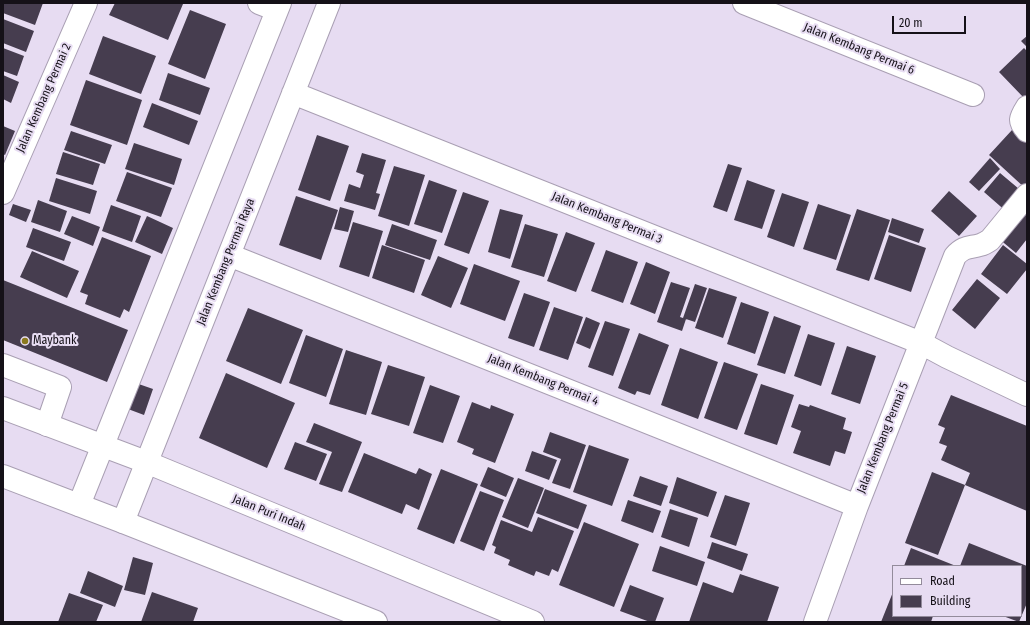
<!DOCTYPE html>
<style>
body{margin:0}
#map{position:relative;width:1030px;height:625px;overflow:hidden;background:#e7dcf2;font-family:"Fira Sans Condensed",sans-serif}
canvas{display:block}
.frame{position:absolute;inset:0;border:4px solid #151118;pointer-events:none}
.legend{position:absolute;left:892px;top:565px;width:130px;height:52px;box-sizing:border-box;background:#e7dcf2;border:1px solid #938b9b;margin:0;padding:5px 7px;list-style:none;font-size:12px;color:#151118}
.legend li{display:flex;align-items:center;gap:8px;height:20px}
.legend b{width:20px;border:1px solid #938b9b}
.scale{position:absolute;left:892px;top:16px;width:74px;height:18px;box-sizing:border-box;border:2px solid #151118;border-top:0;padding-left:5px;font-size:12px;line-height:14px;white-space:nowrap;color:#151118;-webkit-text-stroke:3px #e7dcf2;paint-order:stroke}
</style>
<div id="map">
<canvas width="1030" height="625"></canvas>
<div class="frame"></div>
<ul class="legend">
<li><b style="height:5px;background:#fff"></b>Road</li>
<li><b style="height:11px;background:#463d4f"></b>Building</li>
</ul>
<div class="scale">20 m</div>
</div>
<script>
const ctx = document.querySelector('canvas').getContext('2d');
ctx.lineJoin = 'round';
function fill(path, color) {
  ctx.fillStyle = color;
  ctx.fill(path, 'evenodd');
}
function trace(path, color, width, dash) {
  ctx.strokeStyle = color;
  ctx.lineWidth = width;
  ctx.lineCap = dash ? 'butt' : 'round';
  ctx.setLineDash(dash || []);
  ctx.stroke(path);
}
function label(font, color, halo, rows, align = 'center') {
  ctx.font = font + ' "Fira Sans Condensed",sans-serif';
  ctx.lineWidth = 4;
  ctx.setLineDash([]);
  ctx.textBaseline = 'middle';
  ctx.strokeStyle = halo;
  ctx.fillStyle = color;
  for (const [text, x, y, turn = 0] of rows) {
    ctx.save();
    ctx.translate(x, y);
    ctx.rotate((+turn || 0) * Math.PI / 180);
    ctx.textAlign = isNaN(turn) ? turn : align;
    if (halo) ctx.strokeText(text, 0, 0);
    ctx.fillText(text, 0, 0);
    ctx.restore();
  }
}
fill(new Path2D(`
 M 3,3 L 43,3 L 35,25 L 3,13 Z
 M 115,3 L 180,3 L 183,4 L 168,40 L 109,15 Z
 M 190,10 L 226,24 L 205,79 L 168,64 Z
 M 3,19 L 34,31 L 26,52 L 3,43 Z
 M 103,36 L 156,56 L 141,94 L 89,74 Z
 M 1027,36 L 1027,47 L 1021,41 Z
 M 3,48 L 24,56 L 17,76 L 3,71 Z
 M 1024,48 L 1027,51 L 1027,95 L 1024,98 L 999,72 Z
 M 168,73 L 210,88 L 200,115 L 159,100 Z
 M 3,75 L 19,82 L 11,103 L 3,99 Z
 M 86,80 L 142,100 L 127,145 L 70,125 Z
 M 152,103 L 198,121 L 189,145 L 143,127 Z
 M 3,126 L 15,131 L 5,155 L 3,154 Z
 M 1012,130 L 1027,143 L 1026,189 L 989,155 Z
 M 71,131 L 112,145 L 105,164 L 64,150 Z
 M 317,135 L 349,146 L 330,201 L 298,190 Z
 M 134,143 L 182,159 L 174,185 L 125,169 Z
 M 63,152 L 100,164 L 93,185 L 56,174 Z
 M 362,153 L 386,160 L 376,193 L 380,194 L 375,210 L 344,201 L 349,184 L 360,188 L 364,175 L 356,172 Z
 M 990,158 L 1000,169 L 979,191 L 969,182 Z
 M 728,164 L 742,168 L 727,212 L 713,207 Z
 M 394,166 L 425,175 L 409,226 L 378,216 Z
 M 127,172 L 172,188 L 161,217 L 116,201 Z
 M 1000,173 L 1025,194 L 1008,213 L 984,192 Z
 M 56,178 L 97,191 L 90,214 L 49,201 Z
 M 429,180 L 457,190 L 442,233 L 414,224 Z
 M 747,180 L 775,190 L 762,229 L 734,220 Z
 M 949,191 L 977,216 L 959,236 L 931,211 Z
 M 463,192 L 489,201 L 469,254 L 444,245 Z
 M 782,193 L 809,202 L 794,247 L 767,237 Z
 M 296,196 L 338,210 L 321,260 L 279,245 Z
 M 38,200 L 67,211 L 60,232 L 31,222 Z
 M 1027,201 L 1027,239 L 1016,253 L 998,238 Z
 M 13,204 L 31,210 L 26,222 L 9,215 Z
 M 818,204 L 851,215 L 836,260 L 803,249 Z
 M 111,205 L 141,216 L 132,242 L 102,231 Z
 M 340,207 L 354,211 L 348,232 L 334,229 Z
 M 500,209 L 523,215 L 510,259 L 488,252 Z
 M 857,209 L 890,220 L 869,281 L 836,270 Z
 M 72,216 L 100,227 L 93,246 L 64,234 Z
 M 147,216 L 173,228 L 162,254 L 135,242 Z
 M 892,218 L 924,229 L 919,243 L 888,232 Z
 M 353,222 L 383,231 L 369,277 L 339,267 Z
 M 392,224 L 437,240 L 430,260 L 385,245 Z
 M 525,224 L 558,234 L 544,277 L 511,267 Z
 M 33,228 L 71,242 L 64,261 L 26,247 Z
 M 566,232 L 595,243 L 576,292 L 547,281 Z
 M 889,235 L 926,248 L 911,292 L 874,279 Z
 M 102,237 L 151,256 L 129,312 L 124,309 L 120,318 L 85,304 L 88,295 L 80,292 Z
 M 382,245 L 425,260 L 414,293 L 372,278 Z
 M 1003,245 L 1027,264 L 1027,269 L 1007,294 L 981,274 Z
 M 606,250 L 638,262 L 623,303 L 591,291 Z
 M 32,251 L 79,271 L 67,298 L 20,277 Z
 M 438,256 L 468,268 L 451,308 L 421,295 Z
 M 646,262 L 670,272 L 655,314 L 630,304 Z
 M 474,264 L 520,281 L 505,321 L 460,304 Z
 M 977,279 L 1000,298 L 975,329 L 952,310 Z
 M 3,280 L 128,330 L 107,382 L 3,340 Z
 M 671,282 L 690,288 L 680,317 L 686,319 L 682,331 L 657,322 Z
 M 695,284 L 707,288 L 695,322 L 683,318 Z
 M 709,288 L 737,297 L 723,338 L 695,328 Z
 M 524,293 L 550,302 L 534,347 L 508,338 Z
 M 741,302 L 769,312 L 755,354 L 727,344 Z
 M 554,307 L 583,317 L 568,360 L 539,350 Z
 M 248,308 L 303,330 L 281,384 L 226,361 Z
 M 774,316 L 801,326 L 785,374 L 757,365 Z
 M 586,317 L 600,323 L 590,349 L 576,343 Z
 M 605,321 L 630,329 L 613,376 L 588,367 Z
 M 639,333 L 669,345 L 650,395 L 637,391 L 635,395 L 618,388 Z
 M 808,334 L 835,343 L 821,386 L 794,376 Z
 M 306,335 L 343,349 L 326,397 L 289,383 Z
 M 847,346 L 876,356 L 860,404 L 831,394 Z
 M 680,348 L 718,362 L 698,419 L 661,405 Z
 M 346,350 L 382,362 L 366,415 L 329,404 Z
 M 724,362 L 758,374 L 737,430 L 704,418 Z
 M 388,365 L 425,377 L 409,426 L 371,414 Z
 M 226,373 L 295,403 L 267,468 L 199,438 Z
 M 130,381 L 153,389 L 144,415 L 120,406 Z
 M 761,384 L 794,395 L 777,445 L 744,434 Z
 M 430,385 L 460,396 L 443,443 L 413,433 Z
 M 951,395 L 1027,426 L 1027,511 L 965,485 L 970,473 L 941,460 L 947,446 L 939,443 L 945,428 L 938,425 Z
 M 472,402 L 490,409 L 491,405 L 514,414 L 495,463 L 472,454 L 474,449 L 457,442 Z
 M 799,404 L 809,407 L 810,405 L 846,418 L 843,429 L 852,432 L 845,454 L 835,451 L 830,466 L 793,453 L 801,431 L 791,427 Z
 M 314,423 L 362,442 L 342,492 L 319,484 L 332,452 L 306,442 Z
 M 550,432 L 586,445 L 570,489 L 552,483 L 561,459 L 543,452 Z
 M 295,442 L 327,454 L 316,481 L 284,469 Z
 M 589,445 L 629,459 L 612,506 L 573,492 Z
 M 532,451 L 557,460 L 549,480 L 525,471 Z
 M 364,453 L 416,474 L 419,468 L 432,474 L 419,510 L 406,504 L 402,514 L 348,492 Z
 M 488,467 L 514,478 L 506,497 L 480,486 Z
 M 441,469 L 478,484 L 454,544 L 417,529 Z
 M 932,472 L 965,485 L 938,555 L 905,543 Z
 M 640,476 L 668,486 L 661,506 L 633,496 Z
 M 677,477 L 717,492 L 708,517 L 669,503 Z
 M 518,478 L 544,488 L 528,528 L 502,517 Z
 M 545,489 L 587,505 L 578,529 L 536,513 Z
 M 480,491 L 504,500 L 484,551 L 460,541 Z
 M 725,495 L 750,503 L 736,546 L 710,537 Z
 M 628,500 L 661,511 L 653,533 L 621,521 Z
 M 670,509 L 698,518 L 689,547 L 661,537 Z
 M 538,517 L 574,531 L 558,572 L 552,569 L 549,576 L 536,571 L 534,576 L 508,565 L 510,560 L 494,553 L 496,547 L 492,545 L 501,520 L 532,532 Z
 M 584,522 L 639,544 L 614,607 L 559,585 Z
 M 712,542 L 748,554 L 742,571 L 707,558 Z
 M 969,543 L 1027,566 L 1027,603 L 1019,622 L 1003,616 L 1021,616 L 1021,566 L 960,566 Z
 M 660,546 L 705,562 L 697,586 L 652,571 Z
 M 911,548 L 956,566 L 904,566 Z
 M 133,557 L 153,563 L 145,595 L 124,590 Z
 M 88,571 L 123,586 L 115,607 L 80,593 Z
 M 740,574 L 779,587 L 767,622 L 689,622 L 703,582 L 733,593 Z
 M 630,585 L 664,598 L 655,622 L 650,622 L 620,611 Z
 M 152,592 L 198,608 L 193,622 L 141,622 Z
 M 893,592 L 893,616 L 933,616 L 931,622 L 881,622 Z
 M 69,593 L 103,605 L 96,622 L 58,622 Z`), '#463d4f');
const minor = new Path2D(`
 M 259,3 L 277,10
 M 744,3 L 973,95
 M 293,93 L 921,343 L 947,357 L 1027,395
 M 1027,107 C 1020,118 1018,121 1027,131
 M 3,193 L 86,3
 M 229,255 L 857,506
 M 3,365 L 60,387 L 47,425
 M 79,505 L 280,3
 M 123,522 L 329,3
 M 815,622 L 857,506 L 955,256 C 964,246 969,248 980,245 C 984,244 987,242 990,240 L 1027,195`);
const major = new Path2D(`
 M 3,408 L 146,462 L 533,622
 M 3,476 L 123,522 L 376,622`);
trace(minor, '#a99fb3', 24);
trace(major, '#a99fb3', 24);
trace(minor, '#fff', 22);
trace(major, '#fff', 22);
for (const [x, y, r, color] of [
 [25,341,4,"#8a791e"]
]) {
  const dot = new Path2D();
  dot.arc(x, y, r, 0, 2 * Math.PI);
  ctx.fillStyle = color;
  ctx.fill(dot);
  trace(dot, '#e7dcf2', 1.5);
}
label('12px', '#151118', '#e7dcf2', [
 ["Jalan Kembang Permai 6",859,49,22],
 ["Jalan Kembang Permai 2",44,98,-66],
 ["Jalan Kembang Permai 3",607,218,22],
 ["Jalan Kembang Permai Raya",226,262,-68],
 ["Jalan Kembang Permai 4",543,380,22],
 ["Jalan Kembang Permai 5",883,438,-68],
 ["Jalan Puri Indah",269,513,22]
]);
label('12px', '#151118', '#e7dcf2', [
 ["Maybank",33,341]
], 'left');
</script>
